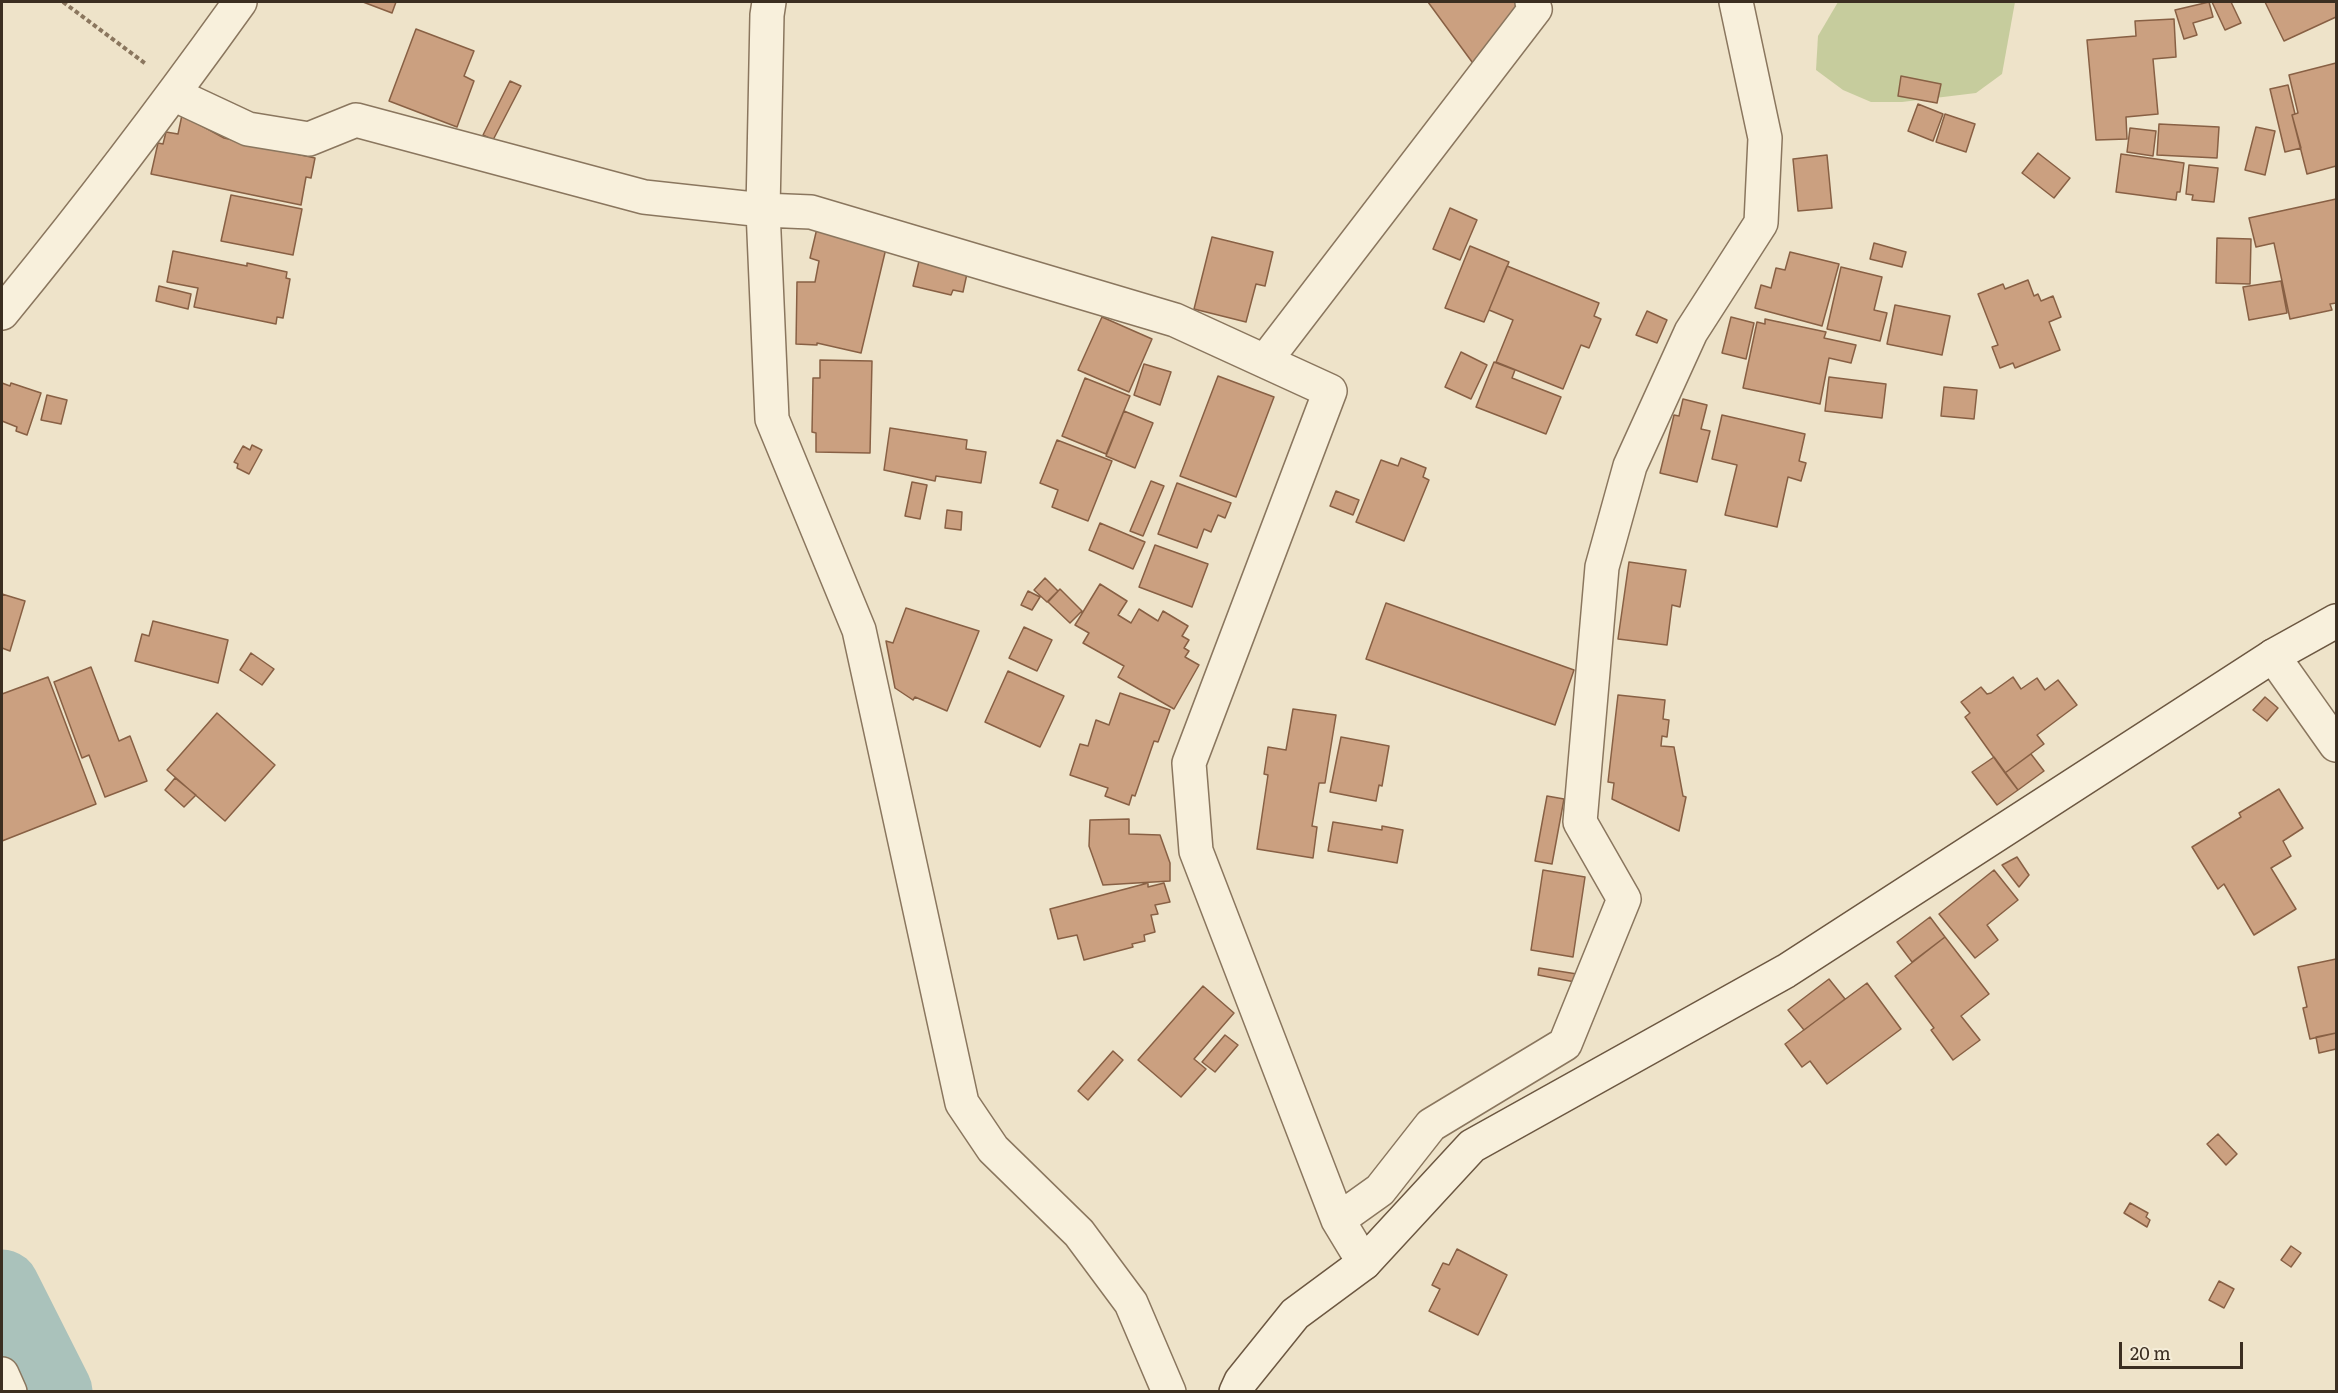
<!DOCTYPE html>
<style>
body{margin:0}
#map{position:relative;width:2338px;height:1393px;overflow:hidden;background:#eee3c9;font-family:Literata,serif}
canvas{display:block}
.frame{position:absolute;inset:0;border:3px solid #3b2e21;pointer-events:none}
.scale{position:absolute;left:2119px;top:1342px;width:124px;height:27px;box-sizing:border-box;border:3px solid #3b2e21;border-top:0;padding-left:8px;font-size:18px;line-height:21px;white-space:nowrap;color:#3b2e21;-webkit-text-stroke:4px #f5edd8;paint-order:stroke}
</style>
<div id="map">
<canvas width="2338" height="1393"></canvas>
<div class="frame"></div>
<div class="scale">20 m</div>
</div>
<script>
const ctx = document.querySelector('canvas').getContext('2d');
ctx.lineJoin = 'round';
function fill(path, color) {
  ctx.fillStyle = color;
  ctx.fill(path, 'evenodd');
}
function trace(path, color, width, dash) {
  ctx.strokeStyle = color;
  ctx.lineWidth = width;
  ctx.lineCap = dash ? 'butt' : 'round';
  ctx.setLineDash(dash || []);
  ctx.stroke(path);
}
fill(new Path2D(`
 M 1838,2 L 2015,2 L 2002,74 L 1976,93 L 1902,102 L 1871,102 L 1843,90 L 1816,70 L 1818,36 Z`), '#c6cc9d');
trace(new Path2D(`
 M 2,1287 L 55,1392`), '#aac2bb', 75);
const building = new Path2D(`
 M 363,2 L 396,2 L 392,13 Z
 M 1428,2 L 1520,2 L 1475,66 Z
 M 2209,2 L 2213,17 L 2193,23 L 2197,35 L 2184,39 L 2175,10 Z
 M 2212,2 L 2231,2 L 2241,23 L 2225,30 Z
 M 2265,2 L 2336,2 L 2336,17 L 2284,41 Z
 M 2174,19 L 2176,57 L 2153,59 L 2158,114 L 2126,117 L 2127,139 L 2096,140 L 2087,40 L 2136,36 L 2135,21 Z
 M 416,29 L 474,51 L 464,76 L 474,81 L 457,127 L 389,101 Z
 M 2336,63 L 2336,166 L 2307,174 L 2292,115 L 2298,113 L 2289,75 Z
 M 1901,76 L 1941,84 L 1937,103 L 1898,96 Z
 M 510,81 L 521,86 L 493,140 L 483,135 Z
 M 2288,85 L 2295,114 L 2292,115 L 2301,148 L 2285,152 L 2270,89 Z
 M 1918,104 L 1943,114 L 1933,141 L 1908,131 Z
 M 1945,114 L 1975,124 L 1966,152 L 1936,142 Z
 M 182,115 L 224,138 L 315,158 L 311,178 L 306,177 L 301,205 L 151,174 L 158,143 L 163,144 L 166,132 L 178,134 Z
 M 2159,124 L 2219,127 L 2217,158 L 2157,155 Z
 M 2256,127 L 2275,131 L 2265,175 L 2245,170 Z
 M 2130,128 L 2156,131 L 2153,156 L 2127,152 Z
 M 2038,153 L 2070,178 L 2054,198 L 2022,173 Z
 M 2121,154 L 2184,163 L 2180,192 L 2177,192 L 2176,200 L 2116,192 Z
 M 1827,155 L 1832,208 L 1798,211 L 1793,159 Z
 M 2189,165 L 2218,168 L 2214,202 L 2192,200 L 2193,195 L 2186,194 Z
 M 231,195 L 302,209 L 293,255 L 221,241 Z
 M 2336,199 L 2336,303 L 2330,304 L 2332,310 L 2290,319 L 2274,243 L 2256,247 L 2249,218 Z
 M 1450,208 L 1477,220 L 1460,260 L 1433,249 Z
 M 818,224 L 888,240 L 861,353 L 817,343 L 817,345 L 796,344 L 797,282 L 815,282 L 819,261 L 810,258 Z
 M 1212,237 L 1273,252 L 1265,286 L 1256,284 L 1246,322 L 1194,309 Z
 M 2217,238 L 2251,239 L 2250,284 L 2216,283 Z
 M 1874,243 L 1906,252 L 1902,267 L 1870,259 Z
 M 1470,246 L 1509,262 L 1484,322 L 1445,308 Z
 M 173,251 L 247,266 L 247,263 L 287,272 L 286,278 L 290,279 L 283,318 L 277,317 L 276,324 L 194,307 L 198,288 L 167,282 Z
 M 1790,252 L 1839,264 L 1822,326 L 1755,308 L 1761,285 L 1771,288 L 1776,268 L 1785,270 Z
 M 921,253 L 968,269 L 963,292 L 953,290 L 951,295 L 913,286 Z
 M 1507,266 L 1599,303 L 1594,316 L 1601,319 L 1589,348 L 1581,345 L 1563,389 L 1496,362 L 1513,320 L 1489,310 Z
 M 1841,267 L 1882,277 L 1874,310 L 1887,313 L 1880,341 L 1827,329 Z
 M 2028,280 L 2034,296 L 2038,294 L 2041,301 L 2053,296 L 2061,317 L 2049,322 L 2060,350 L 2015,368 L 2013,363 L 2000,368 L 1992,347 L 1998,345 L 1978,294 L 2003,284 L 2005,289 Z
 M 2281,281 L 2287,313 L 2249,320 L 2243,287 Z
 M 159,286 L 191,294 L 188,309 L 156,301 Z
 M 1895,305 L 1950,316 L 1942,355 L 1887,344 Z
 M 1647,311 L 1667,320 L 1657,343 L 1636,335 Z
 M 1102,317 L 1152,339 L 1129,392 L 1078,370 Z
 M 1731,317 L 1754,323 L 1746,359 L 1722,353 Z
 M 1765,319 L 1826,332 L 1824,338 L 1856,345 L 1851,363 L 1829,358 L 1820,404 L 1743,388 L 1757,322 L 1765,324 Z
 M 1461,352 L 1487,365 L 1471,399 L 1445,387 Z
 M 820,360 L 872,361 L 870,453 L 816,452 L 816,433 L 812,432 L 813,378 L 820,378 Z
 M 1494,362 L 1515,370 L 1512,378 L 1561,397 L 1546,434 L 1476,407 Z
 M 1144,364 L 1171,372 L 1160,405 L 1134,395 Z
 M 1218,376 L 1274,397 L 1236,497 L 1180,476 Z
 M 1829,377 L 1886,384 L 1882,418 L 1825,411 Z
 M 1085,378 L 1130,396 L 1106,454 L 1062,436 Z
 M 2,383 L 10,386 L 11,383 L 41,393 L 27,435 L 16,431 L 17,427 L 2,421 Z
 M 1944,387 L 1977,390 L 1974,419 L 1941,416 Z
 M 47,395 L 67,400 L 61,424 L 41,420 Z
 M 1683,399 L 1707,405 L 1701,429 L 1710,431 L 1697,482 L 1660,473 L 1674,415 L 1679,416 Z
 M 1124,411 L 1153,423 L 1135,468 L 1106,456 Z
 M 1722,415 L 1805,434 L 1799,461 L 1806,463 L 1801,481 L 1788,477 L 1777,527 L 1725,515 L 1737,465 L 1712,459 Z
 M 890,428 L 967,440 L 966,449 L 986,452 L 981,483 L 936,476 L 935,481 L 884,470 Z
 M 1057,440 L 1112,461 L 1088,521 L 1052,507 L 1058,490 L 1040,483 Z
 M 252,445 L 262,450 L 249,474 L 237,468 L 238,464 L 234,462 L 243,446 L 250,450 Z
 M 1401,458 L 1426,468 L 1423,477 L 1429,480 L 1404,541 L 1356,522 L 1381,460 L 1398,466 Z
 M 1151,481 L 1164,486 L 1143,536 L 1130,531 Z
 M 912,482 L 927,485 L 920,519 L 905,516 Z
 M 1177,483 L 1231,503 L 1225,518 L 1218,515 L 1211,532 L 1204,529 L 1197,548 L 1158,534 Z
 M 1336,491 L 1359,500 L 1353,515 L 1330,506 Z
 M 947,510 L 962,512 L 961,530 L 945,528 Z
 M 1100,523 L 1145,542 L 1133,569 L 1089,550 Z
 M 1155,545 L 1208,564 L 1192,607 L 1139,587 Z
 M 1629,562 L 1686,570 L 1680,607 L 1672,605 L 1667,645 L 1618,639 Z
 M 1045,578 L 1058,591 L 1047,602 L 1034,590 Z
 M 1100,584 L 1127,601 L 1118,615 L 1131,623 L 1139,609 L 1158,621 L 1163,611 L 1188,626 L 1182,636 L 1189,640 L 1184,648 L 1189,651 L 1185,657 L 1199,665 L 1174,709 L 1118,677 L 1124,666 L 1083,643 L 1089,633 L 1075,625 Z
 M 1060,589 L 1082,611 L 1070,623 L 1048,602 Z
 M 1028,591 L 1040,597 L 1032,610 L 1021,605 Z
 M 2,594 L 25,601 L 10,651 L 2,648 Z
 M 1386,603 L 1574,670 L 1555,725 L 1366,659 Z
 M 906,608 L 979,631 L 947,711 L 915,697 L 913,700 L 895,688 L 886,641 L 893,643 Z
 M 153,621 L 228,640 L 218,683 L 135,661 L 142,634 L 149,636 Z
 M 1024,627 L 1052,640 L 1037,671 L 1009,658 Z
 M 251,653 L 274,669 L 262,685 L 240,670 Z
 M 91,667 L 119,741 L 130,736 L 147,781 L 105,797 L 89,755 L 82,758 L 54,682 Z
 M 1008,671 L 1064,696 L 1040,747 L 985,722 Z
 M 48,677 L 96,804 L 2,841 L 2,694 Z
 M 2013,677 L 2021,689 L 2037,678 L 2045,690 L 2058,680 L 2077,705 L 2037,735 L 2044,744 L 2005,773 L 1965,717 L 1970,713 L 1961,702 L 1981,687 L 1987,694 L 1991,693 Z
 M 1120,693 L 1170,710 L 1158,742 L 1154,741 L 1135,796 L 1132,795 L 1129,805 L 1105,796 L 1108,788 L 1070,775 L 1080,744 L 1088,746 L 1096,720 L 1109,725 Z
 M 1618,695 L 1665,700 L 1663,719 L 1669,720 L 1667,737 L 1662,736 L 1661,746 L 1674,747 L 1683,796 L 1686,797 L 1679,831 L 1612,799 L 1614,783 L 1608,782 Z
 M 2265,697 L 2278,708 L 2267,721 L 2253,710 Z
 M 1293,709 L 1336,715 L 1325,783 L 1319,783 L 1312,826 L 1317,827 L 1313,858 L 1257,849 L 1268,775 L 1264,774 L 1268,747 L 1286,750 Z
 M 217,713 L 275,765 L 225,821 L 167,770 Z
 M 1341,737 L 1389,746 L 1382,786 L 1379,785 L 1376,801 L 1330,792 Z
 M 2031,754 L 2044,771 L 2018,790 L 2005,773 Z
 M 1994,757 L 2018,790 L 1997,805 L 1972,772 Z
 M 175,778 L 196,795 L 184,807 L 165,790 Z
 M 2279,789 L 2303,828 L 2283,841 L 2291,856 L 2271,868 L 2296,909 L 2254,935 L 2224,884 L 2218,889 L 2192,847 L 2241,817 L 2239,813 Z
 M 1547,796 L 1564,799 L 1552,864 L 1535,861 Z
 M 1129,819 L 1129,834 L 1160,835 L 1170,863 L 1170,881 L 1103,885 L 1089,846 L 1090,820 Z
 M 1333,822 L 1382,830 L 1382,826 L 1403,830 L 1397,863 L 1328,851 Z
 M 2017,857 L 2029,875 L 2019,887 L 2002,865 Z
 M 1543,870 L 1585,877 L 1573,957 L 1531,950 Z
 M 1994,870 L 2018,900 L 1987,925 L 1998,940 L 1975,958 L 1939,914 Z
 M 1148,883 L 1148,887 L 1164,883 L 1170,902 L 1155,905 L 1158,914 L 1151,915 L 1155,932 L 1144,935 L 1145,941 L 1132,944 L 1133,947 L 1084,960 L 1077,935 L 1058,939 L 1050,909 Z
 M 1930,917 L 1945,937 L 1912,962 L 1897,942 Z
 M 1945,937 L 1989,994 L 1961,1016 L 1980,1040 L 1953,1060 L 1931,1030 L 1934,1028 L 1895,976 Z
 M 2336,959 L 2336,1033 L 2310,1039 L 2303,1008 L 2307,1007 L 2298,967 Z
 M 1539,968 L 1577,974 L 1575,982 L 1538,975 Z
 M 1829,979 L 1845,999 L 1804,1030 L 1788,1010 Z
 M 1867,983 L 1901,1029 L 1827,1084 L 1810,1061 L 1802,1067 L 1785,1044 Z
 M 1203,986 L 1234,1013 L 1194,1059 L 1206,1069 L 1181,1097 L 1138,1060 Z
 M 2336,1033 L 2336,1049 L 2319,1053 L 2316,1037 Z
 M 1225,1035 L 1238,1045 L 1215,1072 L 1202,1062 Z
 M 1113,1051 L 1123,1060 L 1088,1100 L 1078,1091 Z
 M 2218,1134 L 2237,1154 L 2226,1165 L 2207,1144 Z
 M 2130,1203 L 2148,1213 L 2146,1217 L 2150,1220 L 2147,1227 L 2124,1213 Z
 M 2291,1246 L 2301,1253 L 2291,1267 L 2281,1260 Z
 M 1457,1249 L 1507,1275 L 1478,1335 L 1429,1311 L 1440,1289 L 1432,1285 L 1443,1263 L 1449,1265 Z
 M 2219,1281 L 2234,1289 L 2224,1308 L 2209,1300 Z`);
fill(building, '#cba080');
trace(building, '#886044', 1.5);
const street = new Path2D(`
 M 769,2 L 767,15 L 763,210 L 772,419 L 859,630 L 962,1103 L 993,1149 L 1079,1233 L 1131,1303 L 1169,1392
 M 178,89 L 186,100 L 248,129 L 309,139 L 356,120 L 644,197 L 763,210 L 811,212 L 1175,320 L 1330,391 L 1189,763 L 1196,851 L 1338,1220 L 1364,1263
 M 2,313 C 85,212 164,108 240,2
 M 1265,361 L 1535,9 L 1532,2
 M 2273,656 L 2336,745
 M 1338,1220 L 1380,1190 L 1431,1125 L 1565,1044 L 1624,899 L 1580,822 L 1602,567 L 1630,466 L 1691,332 L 1761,223 L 1765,138 L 1736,2
 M 2,1374 L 10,1392`);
const secondary = new Path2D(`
 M 1236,1392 L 1241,1381 L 1295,1314 L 1364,1263 L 1472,1146 L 1786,971 L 2273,656 L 2336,621`);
trace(street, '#8a765e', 36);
trace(secondary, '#6c5741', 36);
trace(new Path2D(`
 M 63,2 L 146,64`), '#8a765e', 4, [4.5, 3]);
trace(street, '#f8f0dc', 33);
trace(secondary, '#f8f0dc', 33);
</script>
